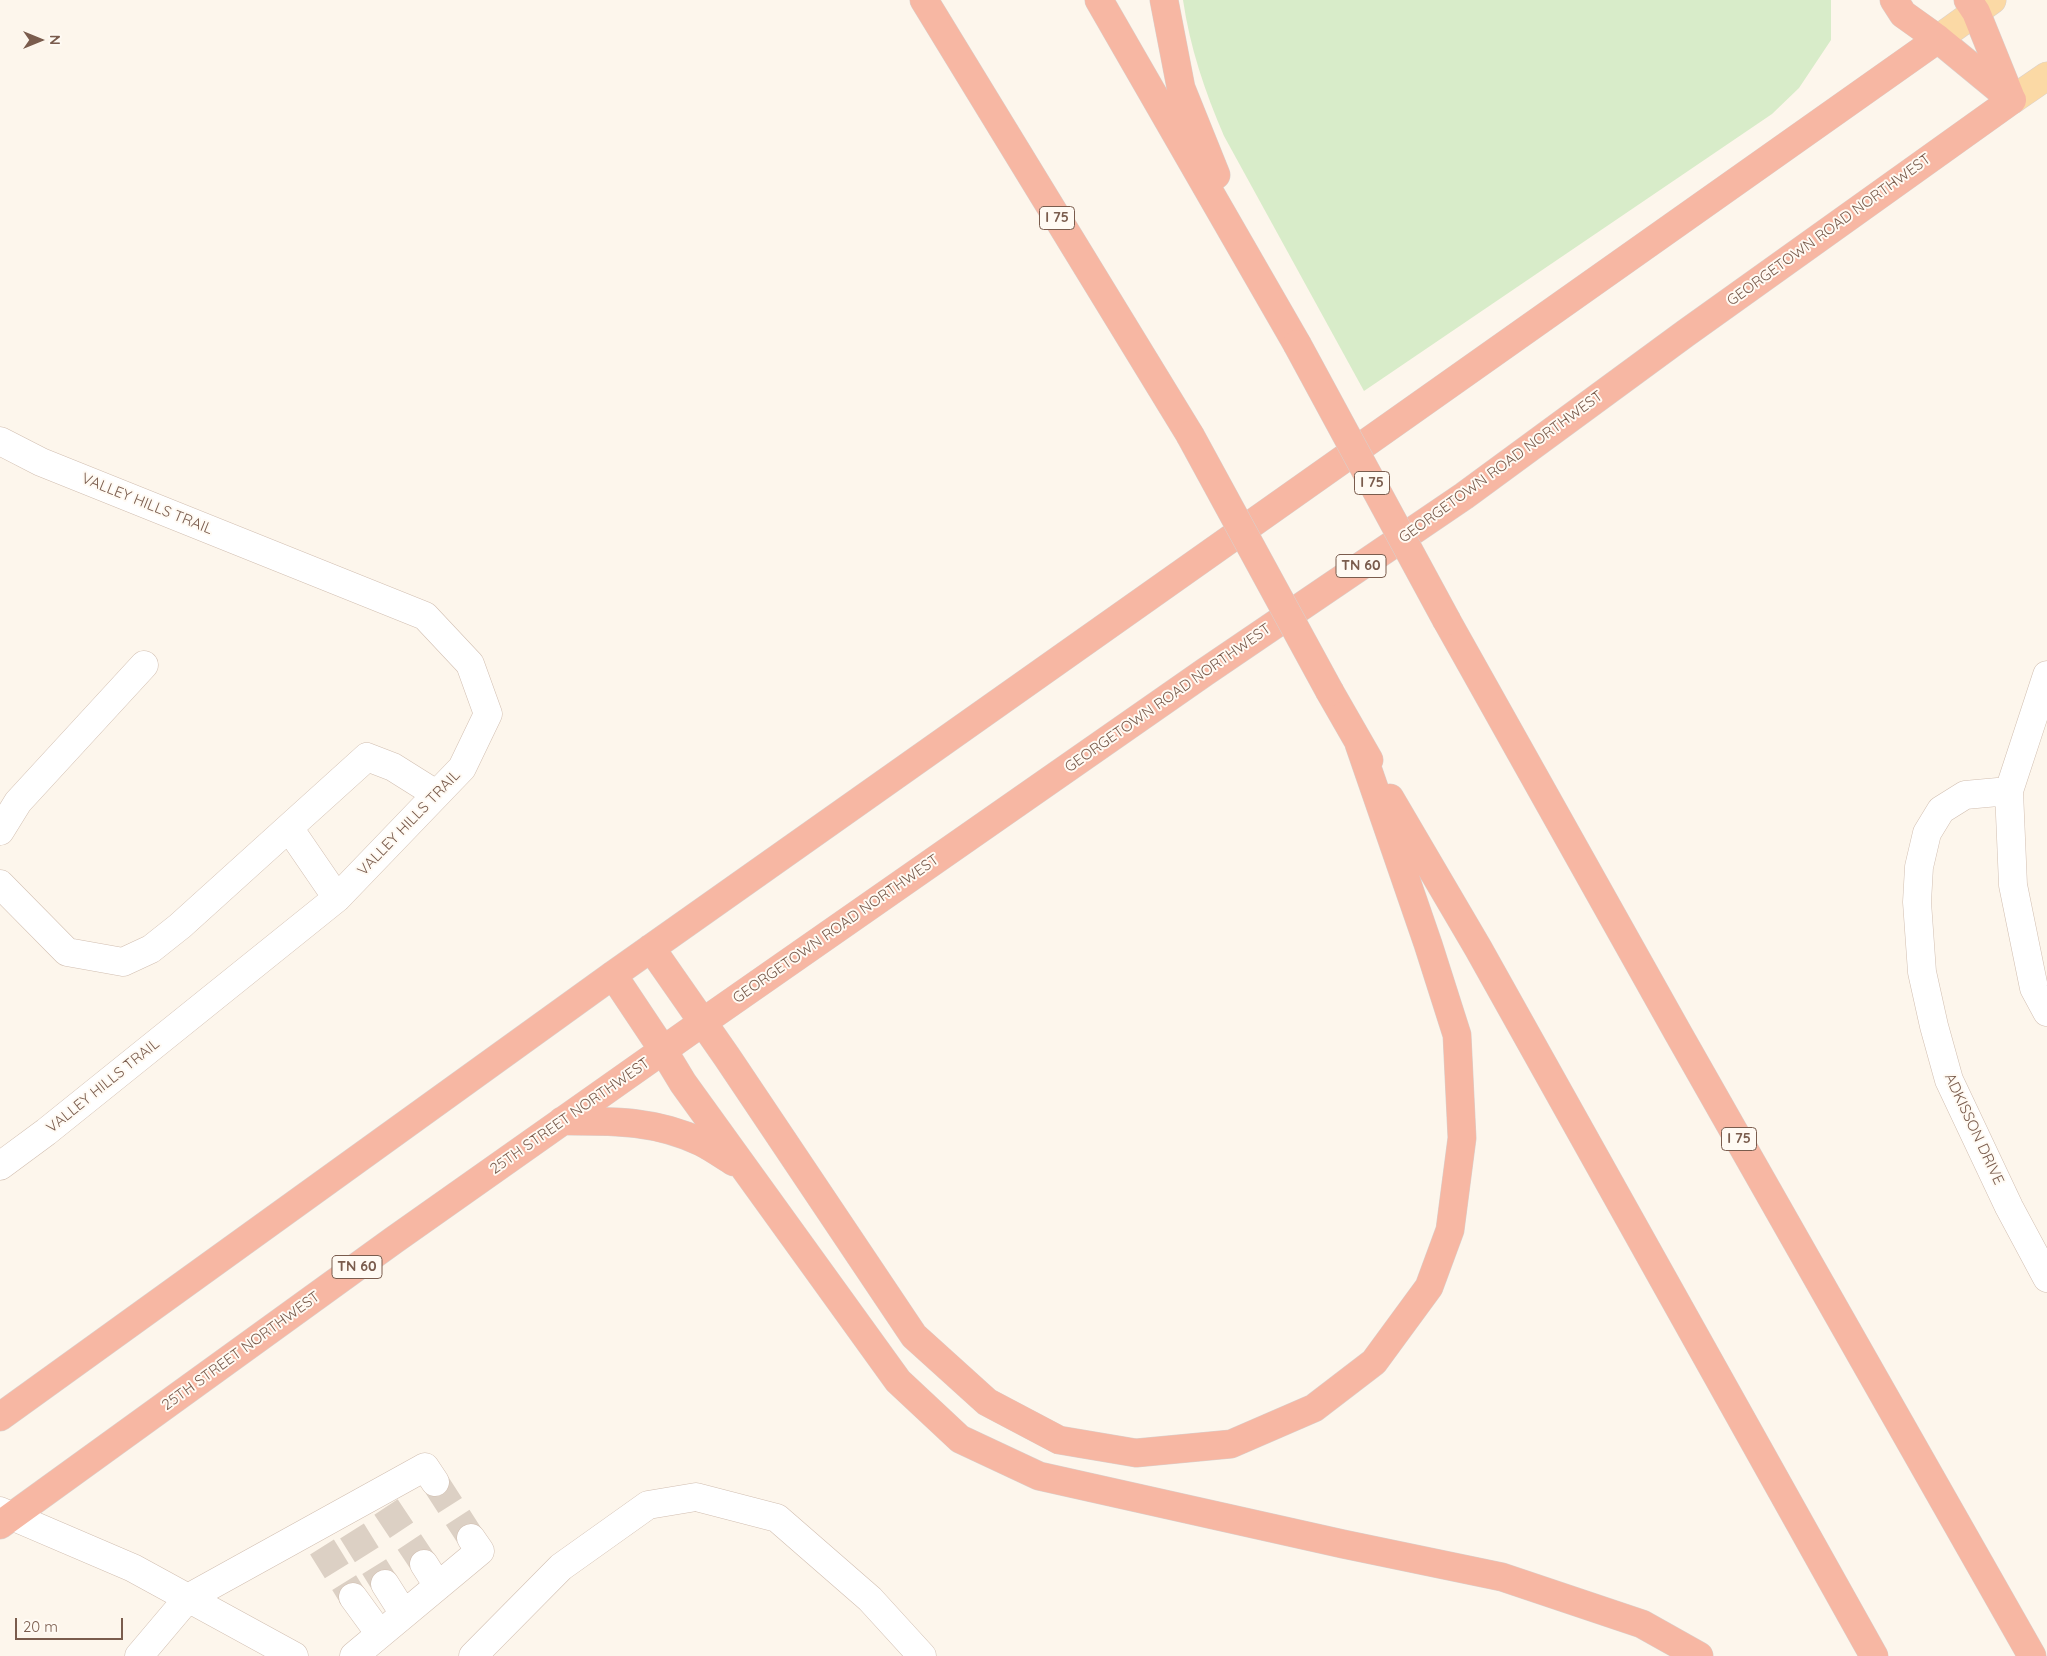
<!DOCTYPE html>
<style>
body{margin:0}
#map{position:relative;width:2047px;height:1656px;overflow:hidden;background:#fdf6ec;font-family:Quicksand,sans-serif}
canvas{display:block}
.north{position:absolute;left:15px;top:15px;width:50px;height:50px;-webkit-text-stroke:4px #fffaf3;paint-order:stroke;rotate:90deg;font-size:14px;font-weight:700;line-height:20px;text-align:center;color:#7a5c4d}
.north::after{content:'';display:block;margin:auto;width:18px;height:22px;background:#7a5c4d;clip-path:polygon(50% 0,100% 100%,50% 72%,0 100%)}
.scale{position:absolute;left:15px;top:1618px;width:108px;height:22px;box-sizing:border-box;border:2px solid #7a5c4d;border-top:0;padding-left:6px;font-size:15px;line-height:18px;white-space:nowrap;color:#7a5c4d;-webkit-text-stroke:4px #fffaf3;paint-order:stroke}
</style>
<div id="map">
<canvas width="2047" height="1656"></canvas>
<div class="north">N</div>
<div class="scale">20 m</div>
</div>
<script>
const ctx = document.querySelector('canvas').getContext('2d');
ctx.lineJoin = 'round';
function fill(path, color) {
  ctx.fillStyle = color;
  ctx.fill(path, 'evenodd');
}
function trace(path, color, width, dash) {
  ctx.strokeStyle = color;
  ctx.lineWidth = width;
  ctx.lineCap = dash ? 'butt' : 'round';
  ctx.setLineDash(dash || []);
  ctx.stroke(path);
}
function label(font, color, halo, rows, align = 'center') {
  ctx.font = font + ' Quicksand,sans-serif';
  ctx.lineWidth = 4;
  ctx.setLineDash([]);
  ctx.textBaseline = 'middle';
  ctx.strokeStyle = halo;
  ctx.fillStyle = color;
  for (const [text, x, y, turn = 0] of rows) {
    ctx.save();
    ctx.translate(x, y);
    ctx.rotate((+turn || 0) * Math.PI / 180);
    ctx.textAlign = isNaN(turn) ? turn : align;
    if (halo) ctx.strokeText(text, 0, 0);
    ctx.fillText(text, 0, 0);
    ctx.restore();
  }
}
fill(new Path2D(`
 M 1183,0 L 1831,0 L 1831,40 L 1799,88 L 1772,114 L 1364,391 L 1224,136 C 1205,92 1190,48 1183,0 Z`), '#d8ecc9');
trace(new Path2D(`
 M 435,1482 L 471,1538
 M 386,1507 L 424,1564
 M 352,1531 L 385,1584
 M 322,1547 L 353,1597`), '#dcd0c4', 28, [28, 14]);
const minor = new Path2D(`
 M 0,441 L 41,462 L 425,616 L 470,664 L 488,714 L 462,768 L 337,898 L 46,1132 L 0,1166
 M 2047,675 L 2009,791 L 2013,885 L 2034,988 L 2047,1012
 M 2009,791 L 1965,795 L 1941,810 L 1927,833 L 1919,867 L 1917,902 L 1922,972 L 1934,1026 L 1949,1080 L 2009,1207 L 2047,1278
 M 289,828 L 337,898
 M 0,831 L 18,802 L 144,665
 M 0,884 L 67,952 L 123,962 L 151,949 L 180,926 L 367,757 L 393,767 L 436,794
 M 0,1511 L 133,1568 L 294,1656
 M 424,1564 L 438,1586
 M 385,1584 L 404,1614
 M 353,1597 L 380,1634
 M 139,1656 L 188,1598 L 425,1467 L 435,1482
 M 354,1656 L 480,1551 L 471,1538
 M 473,1656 L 561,1567 L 648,1505 L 696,1497 L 777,1518 L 870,1599 L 922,1656`);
const major = new Path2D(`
 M 1938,39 L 1992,0
 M 2012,100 L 2047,76`);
const highway = new Path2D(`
 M 924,0 L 1190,435
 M 1099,0 L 1297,344
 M 1164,0 L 1181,88 L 1216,175
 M 1894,0 L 1903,14 L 1938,39 L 2012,100
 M 1968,0 L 1976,12 L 2010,96
 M 1447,621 L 1678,1033 L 2032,1656
 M 1330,692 L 1369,760
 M 1390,798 L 1478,948 L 1874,1656
 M 651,948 L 727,1057 L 914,1336 L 987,1402 L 1059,1440 L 1136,1453 L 1231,1444 L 1314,1408 L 1374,1362 L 1429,1287 L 1450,1230 L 1462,1138 L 1457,1035 L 1428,944 L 1359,744
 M 613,975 L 663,1050 L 683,1083 L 898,1381 L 960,1439 L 1039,1476 L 1343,1544 L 1502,1577 L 1642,1624 L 1699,1656
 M 562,1121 C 612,1121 655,1120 701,1142 C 713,1148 724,1156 734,1162
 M 0,1417 L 613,975 L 1938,39
 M 0,1525 L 394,1240 L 703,1022 L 1205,672 L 1464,496 L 1686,333 L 2012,100`);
trace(minor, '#d1beb0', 29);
trace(major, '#dad1cd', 29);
trace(highway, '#dad1cd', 29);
trace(minor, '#fff', 28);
trace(major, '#fbd9a5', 28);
trace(highway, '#f7b7a3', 28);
const highwayBridge = new Path2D(`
 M 1297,344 L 1447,621
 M 1190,435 L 1330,692`);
trace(highwayBridge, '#dad1cd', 29, []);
trace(highwayBridge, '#f7b7a3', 28);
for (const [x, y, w] of [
 [1057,218,35],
 [1372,483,35],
 [1361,566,50],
 [1739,1139,35],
 [357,1267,50]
]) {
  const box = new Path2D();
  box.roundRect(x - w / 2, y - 11.5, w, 23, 4);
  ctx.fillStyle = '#fffaf3';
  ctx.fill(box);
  trace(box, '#7a5c4d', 1);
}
label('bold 14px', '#7a5c4d', null, [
 ["I 75",1057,218],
 ["I 75",1372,483],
 ["TN 60",1361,566],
 ["I 75",1739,1139],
 ["TN 60",357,1267]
]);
label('15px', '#7a5c4d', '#fffaf3', [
 ["GEORGETOWN ROAD NORTHWEST",1829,230,-36],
 ["GEORGETOWN ROAD NORTHWEST",1501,467,-36],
 ["VALLEY HILLS TRAIL",147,504,22],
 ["GEORGETOWN ROAD NORTHWEST",1168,698,-35],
 ["VALLEY HILLS TRAIL",409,823,-46],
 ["GEORGETOWN ROAD NORTHWEST",836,929,-35],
 ["VALLEY HILLS TRAIL",103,1086,-39],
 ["25TH STREET NORTHWEST",570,1116,-35],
 ["ADKISSON DRIVE",1974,1129,65],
 ["25TH STREET NORTHWEST",241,1351,-36]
]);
</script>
